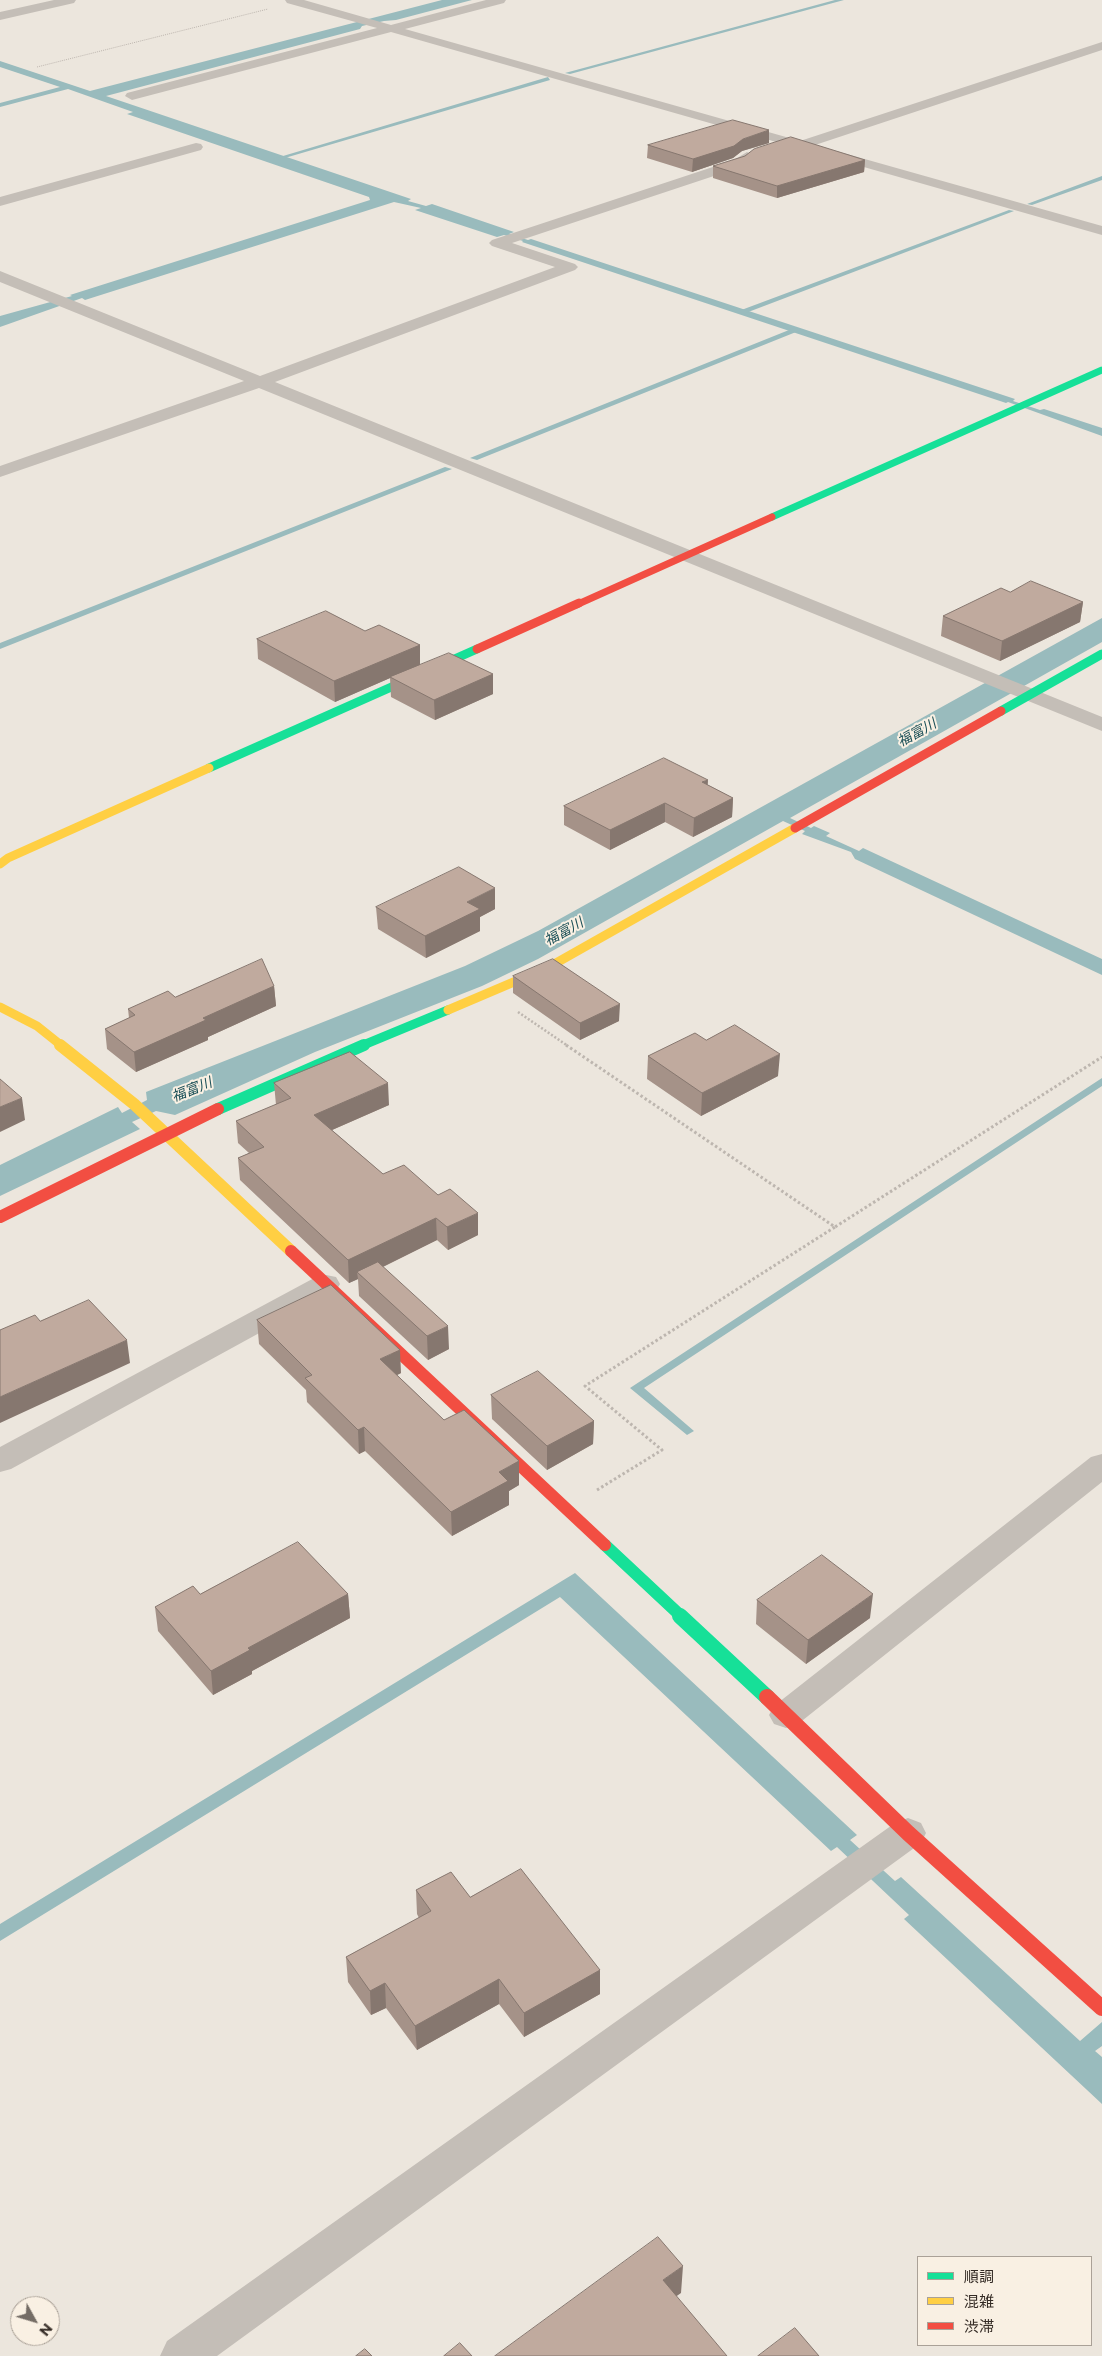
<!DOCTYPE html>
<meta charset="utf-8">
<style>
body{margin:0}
#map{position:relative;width:1102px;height:2356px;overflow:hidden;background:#ece6dd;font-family:Montserrat,"Noto Sans JP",sans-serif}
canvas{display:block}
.legend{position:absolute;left:917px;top:2256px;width:175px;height:90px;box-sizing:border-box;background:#f9f0e3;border:1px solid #aaa197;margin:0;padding:6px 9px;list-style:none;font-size:15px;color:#342b25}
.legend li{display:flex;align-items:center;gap:10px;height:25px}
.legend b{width:25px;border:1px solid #aaa197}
.north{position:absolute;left:10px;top:2296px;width:50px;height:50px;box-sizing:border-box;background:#f9f0e3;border:1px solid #aaa197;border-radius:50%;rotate:129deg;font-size:14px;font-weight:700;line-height:20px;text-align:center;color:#342b25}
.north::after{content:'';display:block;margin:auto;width:18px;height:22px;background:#746c65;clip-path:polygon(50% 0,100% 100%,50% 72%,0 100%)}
</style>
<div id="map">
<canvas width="1102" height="2356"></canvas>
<ul class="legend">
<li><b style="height:6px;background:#16e098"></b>順調</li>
<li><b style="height:6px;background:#ffcf43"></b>混雑</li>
<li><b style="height:6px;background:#f24e42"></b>渋滞</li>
</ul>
<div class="north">N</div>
</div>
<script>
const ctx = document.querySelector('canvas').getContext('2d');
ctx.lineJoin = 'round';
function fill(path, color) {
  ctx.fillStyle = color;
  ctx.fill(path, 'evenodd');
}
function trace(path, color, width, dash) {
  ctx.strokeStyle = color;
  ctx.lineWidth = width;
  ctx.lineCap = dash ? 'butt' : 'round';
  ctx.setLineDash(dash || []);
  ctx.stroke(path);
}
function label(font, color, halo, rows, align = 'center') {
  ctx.font = font + ' Montserrat,"Noto Sans JP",sans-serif';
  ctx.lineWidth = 4;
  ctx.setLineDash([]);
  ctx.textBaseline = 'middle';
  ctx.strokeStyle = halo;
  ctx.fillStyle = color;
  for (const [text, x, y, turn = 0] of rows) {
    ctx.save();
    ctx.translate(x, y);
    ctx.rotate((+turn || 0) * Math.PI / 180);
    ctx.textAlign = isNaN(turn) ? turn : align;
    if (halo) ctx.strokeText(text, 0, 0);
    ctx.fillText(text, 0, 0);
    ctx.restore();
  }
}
fill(new Path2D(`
 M 442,0 L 472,0 L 396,20 L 384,21 L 362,26 L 360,29 L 106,96 L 411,199 L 408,201 L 426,206 L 432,204 L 514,232 L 509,234 L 528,240 L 531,239 L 1015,399 L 1013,401 L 1040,410 L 1044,409 L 1102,428 L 1102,436 L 1008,402 L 1006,403 L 522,242 L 523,241 L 504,235 L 497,237 L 415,210 L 421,208 L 394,202 L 85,300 L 82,298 L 0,327 L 0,316 L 72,296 L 70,295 L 370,200 L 369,197 L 127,114 L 133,112 L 68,89 L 0,107 L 0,103 L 60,87 L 0,67 L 0,61 L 90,91 Z
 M 1102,618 L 1102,642 L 790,818 L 811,828 L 814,826 L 830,833 L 826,836 L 859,851 L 863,848 L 1102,959 L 1102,975 L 855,859 L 851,852 L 802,834 L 805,831 L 783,821 L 538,959 L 482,986 L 315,1052 L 175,1115 L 156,1111 L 132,1122 L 140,1129 L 0,1196 L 0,1165 L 118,1107 L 122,1113 L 147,1100 L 146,1092 L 465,966 L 538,931 Z
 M 1102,1078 L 1102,1086 L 644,1388 L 694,1431 L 687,1435 L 630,1388 Z
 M 575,1573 L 857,1835 L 850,1840 L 895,1881 L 901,1877 L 1080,2041 L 1102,2022 L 1102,2046 L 1095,2051 L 1102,2057 L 1102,2104 L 904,1919 L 909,1915 L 837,1847 L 831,1851 L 560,1597 L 0,1941 L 0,1924 Z`), '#99bbbd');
fill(new Path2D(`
 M 835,0 L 844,0 L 570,74 L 565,73 Z
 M 548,77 L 550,80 L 278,160 L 273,159 Z
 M 1102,176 L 1102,180 L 1032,205 L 1027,204 Z
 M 1009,210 L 1014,211 L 743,314 L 736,312 Z
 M 794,328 L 801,330 L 477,460 L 470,458 Z
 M 445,467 L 452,469 L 0,649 L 0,643 Z`), '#99bbbd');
trace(new Path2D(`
 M 37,67 L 268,9`), '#bdb6af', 1, [1, 1]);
trace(new Path2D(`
 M 518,1012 L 568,1046`), '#bdb6af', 2.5, [2, 2]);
trace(new Path2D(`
 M 566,1045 L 835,1227 L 1102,1057
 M 597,1490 L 662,1450 L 585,1386 L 835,1227`), '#bdb6af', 3, [2.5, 2.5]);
fill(new Path2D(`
 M 54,0 L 76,0 L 74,3 L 0,20 L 0,12 Z
 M 285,0 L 304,0 L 391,25 L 486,0 L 506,0 L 504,3 L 405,29 L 800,141 L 1102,42 L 1102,50 L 815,145 L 1102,226 L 1102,235 L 391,32 L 132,100 L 125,96 L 127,93 L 377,28 L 287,3 Z
 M 196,143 L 201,144 L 203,147 L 201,150 L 0,206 L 0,197 Z
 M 747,152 L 754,156 L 744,166 L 512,243 L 575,264 L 578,267 L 575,270 L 275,382 L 1102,717 L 1102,731 L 259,388 L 0,477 L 0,466 L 244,381 L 0,282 L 0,271 L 260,376 L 555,267 L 492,246 L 489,243 L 492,240 L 734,160 Z
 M 326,1275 L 336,1277 L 340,1284 L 336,1291 L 11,1469 L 0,1472 L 0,1447 L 316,1277 Z
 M 1102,1454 L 1102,1482 L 798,1724 L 786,1728 L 774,1724 L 769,1715 L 774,1706 L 1091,1457 Z
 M 908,1818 L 921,1823 L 926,1833 L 921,1843 L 217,2356 L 160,2356 L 167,2341 L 895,1823 Z`), '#c4beb7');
trace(new Path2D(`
 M 772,517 L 1102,370`), '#16e098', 7);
trace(new Path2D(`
 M 1001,711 L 1102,654
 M 209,768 L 477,649
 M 361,1046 L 448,1010`), '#16e098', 9);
trace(new Path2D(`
 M 218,1109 L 364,1045
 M 605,1545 L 682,1617`), '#16e098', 12);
trace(new Path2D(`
 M 680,1616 L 767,1697`), '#16e098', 16);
trace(new Path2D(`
 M 0,864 L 8,858 L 209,768
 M 0,1007 L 37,1026 L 62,1046
 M 448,1010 L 549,967 L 795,828`), '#ffcf43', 9);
trace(new Path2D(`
 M 60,1045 L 134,1104 L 291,1251`), '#ffcf43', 12);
trace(new Path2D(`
 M 576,605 L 772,517`), '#f24e42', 7);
trace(new Path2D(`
 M 477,649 L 579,603
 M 795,828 L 1001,711`), '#f24e42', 9);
trace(new Path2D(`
 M 0,1217 L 218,1109
 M 291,1251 L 605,1545`), '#f24e42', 12);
trace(new Path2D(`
 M 767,1697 L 908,1833 L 1102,2008`), '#f24e42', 16);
fill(new Path2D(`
 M 769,143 L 742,151 L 733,158 L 692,172 L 647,158 L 648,145 Z
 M 865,160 L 864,172 L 777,198 L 713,178 L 713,166 Z
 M 1083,602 L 1080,622 L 1000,661 L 941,636 L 943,616 Z
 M 365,631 L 420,645 L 420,665 L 493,674 L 493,694 L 435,720 L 391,697 L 390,678 L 335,702 L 258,659 L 257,639 Z
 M 708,785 L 733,798 L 732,817 L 693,837 L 665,822 L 610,850 L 564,825 L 564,806 Z
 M 376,907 L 495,909 L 480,917 L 480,931 L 426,958 L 378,929 Z
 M 513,976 L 619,1021 L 580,1040 L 513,993 Z
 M 274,986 L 276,1006 L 208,1037 L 208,1040 L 136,1072 L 107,1049 L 105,1029 L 129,1018 L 128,1009 L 175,997 Z
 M 706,1040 L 778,1076 L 701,1116 L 647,1079 L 648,1056 Z
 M 274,1083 L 389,1105 L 332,1130 L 383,1174 L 478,1235 L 448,1250 L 437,1240 L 383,1267 L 449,1349 L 428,1360 L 359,1296 L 358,1279 L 349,1283 L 240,1180 L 238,1158 L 249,1153 L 238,1143 L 236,1121 L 276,1105 Z
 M 257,1320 L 401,1373 L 397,1375 L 444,1420 L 519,1485 L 509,1491 L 509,1505 L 452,1536 L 365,1451 L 359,1454 L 307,1402 L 306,1390 L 259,1344 Z
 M 491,1395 L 594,1421 L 593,1444 L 547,1470 L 492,1419 Z
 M 200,1594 L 348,1594 L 350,1618 L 252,1671 L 252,1674 L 213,1695 L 158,1631 L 155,1607 Z
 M 757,1600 L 870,1618 L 806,1664 L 756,1624 Z
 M 416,1890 L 470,1897 L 600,1970 L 600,1994 L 524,2037 L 499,2004 L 417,2050 L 386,2008 L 371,2015 L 348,1982 L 346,1957 L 419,1918 L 417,1914 Z`), '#a59288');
fill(new Path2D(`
 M 769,130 L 769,143 L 742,151 L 733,158 L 692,172 L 693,159 L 743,139 Z
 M 865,160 L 864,172 L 777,198 L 777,186 Z
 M 1083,602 L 1080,622 L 1000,661 L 1002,641 Z
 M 420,645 L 420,665 L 335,702 L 334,681 Z
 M 493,674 L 493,694 L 435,720 L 434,700 Z
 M 708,780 L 707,799 L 702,782 Z
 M 733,798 L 732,817 L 693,837 L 694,818 Z
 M 665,803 L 665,822 L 610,850 L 610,830 Z
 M 495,888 L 495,909 L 480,917 L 480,931 L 426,958 L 425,936 L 467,902 Z
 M 274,986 L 276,1006 L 208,1037 L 208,1040 L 136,1072 L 134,1052 L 203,1018 Z
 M 620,1004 L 619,1021 L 580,1040 L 580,1023 Z
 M 780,1054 L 778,1076 L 701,1116 L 702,1093 Z
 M 388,1083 L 389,1105 L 316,1137 L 314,1115 Z
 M 22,1098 L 25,1120 L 0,1132 L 0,1107 Z
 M 478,1213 L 478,1235 L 448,1250 L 447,1227 Z
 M 436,1218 L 437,1240 L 362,1277 L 357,1272 L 358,1279 L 349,1283 L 348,1260 Z
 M 448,1326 L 449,1349 L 428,1360 L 427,1336 Z
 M 127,1340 L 130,1363 L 0,1423 L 0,1397 Z
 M 400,1350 L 401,1373 L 381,1383 L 380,1359 Z
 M 594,1421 L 593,1444 L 547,1470 L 547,1446 Z
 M 364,1427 L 365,1451 L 359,1454 L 358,1430 Z
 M 519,1461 L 519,1485 L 509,1491 L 509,1505 L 452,1536 L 451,1512 L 499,1472 Z
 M 348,1594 L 350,1618 L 252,1671 L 252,1674 L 213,1695 L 211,1671 L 248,1648 Z
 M 873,1594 L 870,1618 L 806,1664 L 808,1640 Z
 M 600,1970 L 600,1994 L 524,2037 L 524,2013 Z
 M 499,1979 L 499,2004 L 417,2050 L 415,2026 Z
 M 385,1983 L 386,2008 L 371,2015 L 370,1991 Z
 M 683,2266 L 681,2293 L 661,2307 L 663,2280 Z`), '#86776f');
const building = new Path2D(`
 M 733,120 L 769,130 L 743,139 L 734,146 L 693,159 L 648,145 Z
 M 791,137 L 865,160 L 777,186 L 713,166 L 745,156 L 754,149 Z
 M 1031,581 L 1083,602 L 1002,641 L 943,616 L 1001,588 L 1010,592 Z
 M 326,611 L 365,631 L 379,625 L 420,645 L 334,681 L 257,639 Z
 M 449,653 L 493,674 L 434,700 L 390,677 Z
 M 664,758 L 708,780 L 702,782 L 733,798 L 694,818 L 665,803 L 610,830 L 564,806 Z
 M 459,867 L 495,888 L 467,902 L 480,909 L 425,936 L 376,907 Z
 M 262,959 L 274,986 L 203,1018 L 206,1020 L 134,1052 L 105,1029 L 135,1015 L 128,1009 L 168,991 L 175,997 Z
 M 553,959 L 620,1004 L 580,1023 L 513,976 Z
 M 735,1025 L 780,1054 L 702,1093 L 648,1056 L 695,1033 L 706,1040 Z
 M 350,1052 L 388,1083 L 314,1115 L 383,1174 L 404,1165 L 438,1195 L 450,1189 L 478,1213 L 447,1227 L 436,1218 L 348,1260 L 238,1158 L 264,1147 L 236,1121 L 291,1098 L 274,1083 Z
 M 0,1079 L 22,1098 L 0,1107 Z
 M 378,1262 L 448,1326 L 427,1336 L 357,1272 Z
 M 331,1285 L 400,1350 L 380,1359 L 444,1420 L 464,1410 L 519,1461 L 499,1472 L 508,1481 L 451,1512 L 364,1427 L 358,1430 L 305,1378 L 312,1375 L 257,1320 Z
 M 89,1300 L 127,1340 L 0,1397 L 0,1330 L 35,1315 L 40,1321 Z
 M 538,1371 L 594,1421 L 547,1446 L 491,1395 Z
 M 298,1542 L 348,1594 L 248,1648 L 250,1650 L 211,1671 L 155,1607 L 193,1586 L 200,1594 Z
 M 822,1555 L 873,1594 L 808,1640 L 757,1600 Z
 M 521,1869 L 600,1970 L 524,2013 L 499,1979 L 415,2026 L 385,1983 L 370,1991 L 346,1957 L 431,1911 L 416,1890 L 451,1872 L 470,1897 Z
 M 658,2237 L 683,2266 L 663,2280 L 727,2356 L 495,2356 Z
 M 795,2328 L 819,2356 L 758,2356 Z
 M 460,2343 L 472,2356 L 444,2356 Z
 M 365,2349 L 372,2356 L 356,2356 Z`);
fill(building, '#c0aa9e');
trace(building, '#86776f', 1);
label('italic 14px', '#1a4f57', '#f9f0e3', [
 ["福富川",917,733,-29],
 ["福富川",564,932,-29],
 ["福富川",192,1090,-22]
]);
</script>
